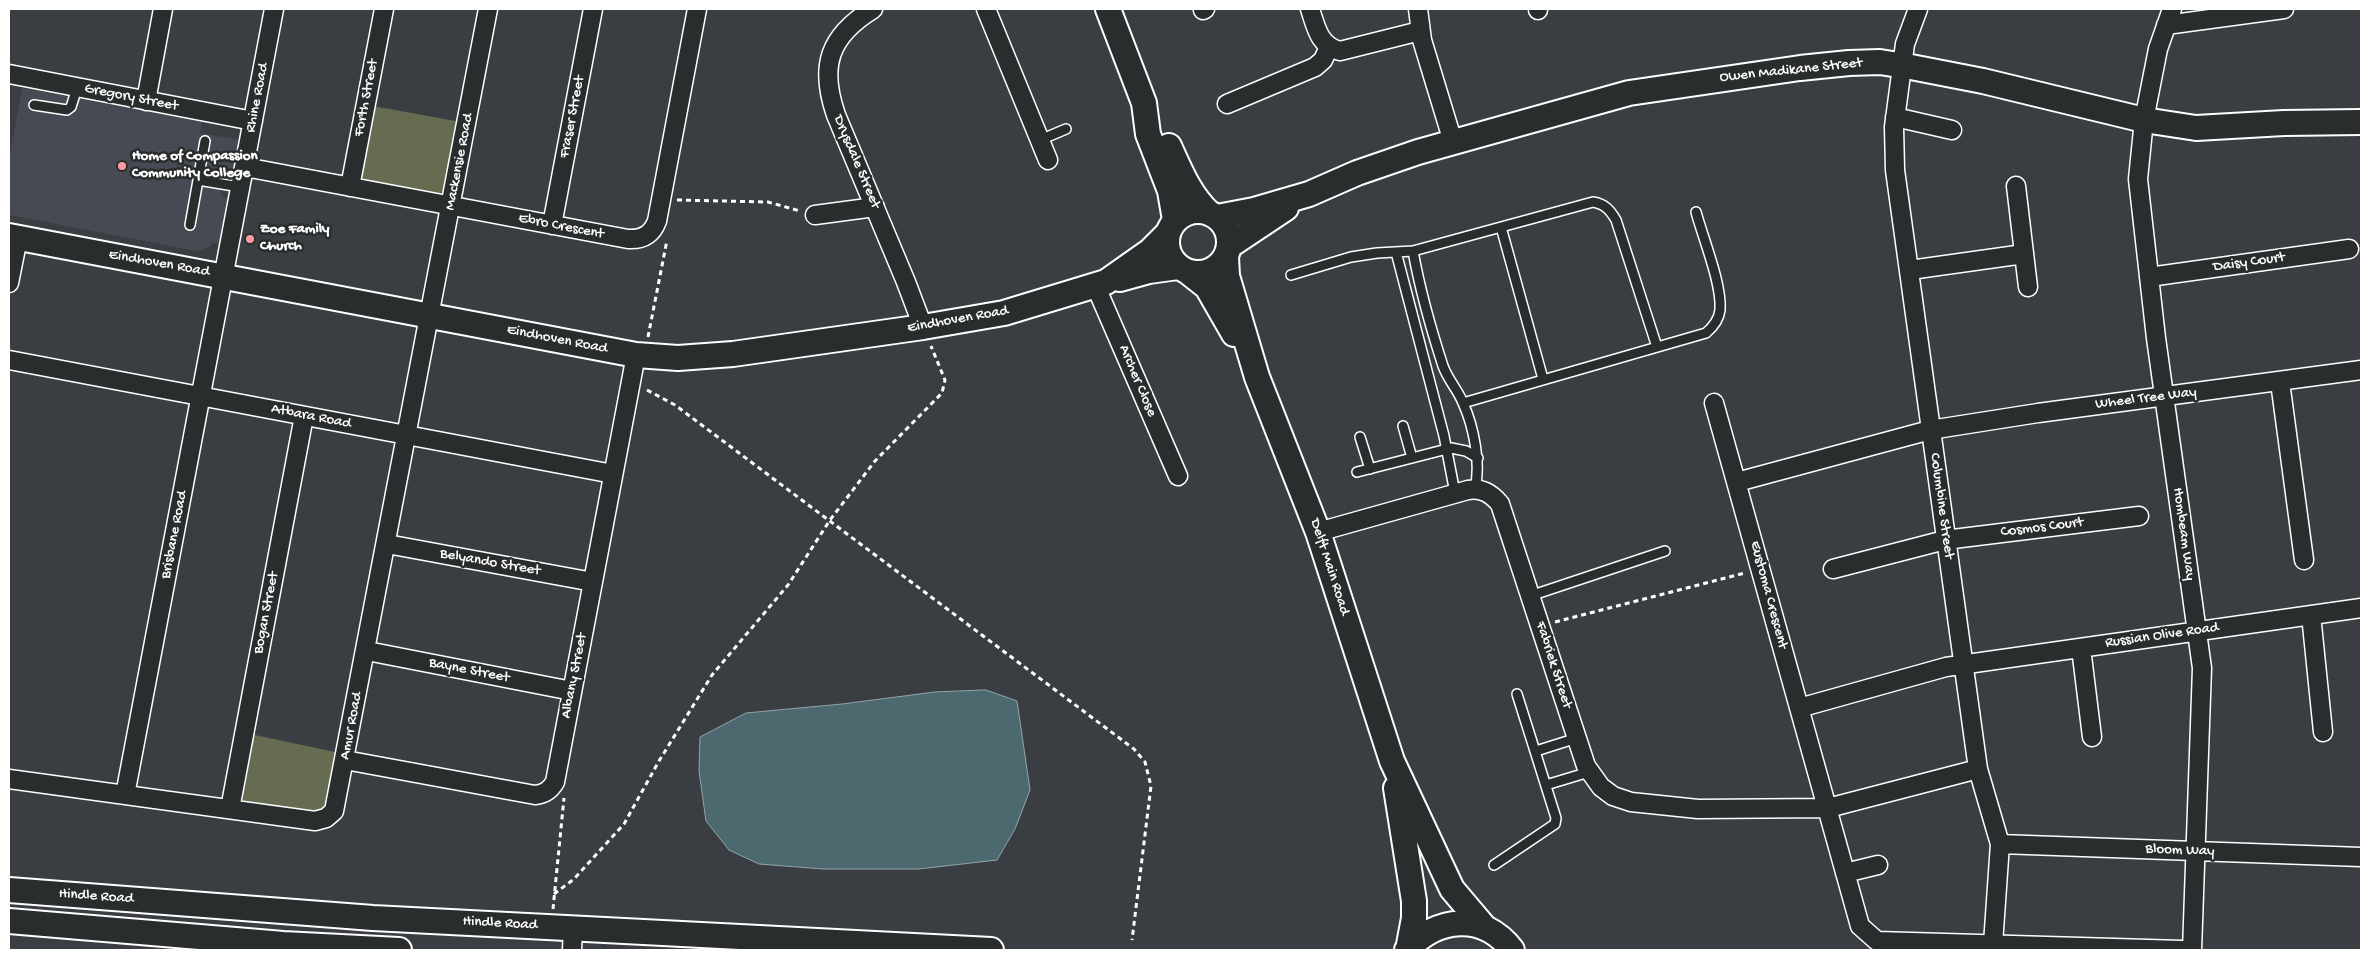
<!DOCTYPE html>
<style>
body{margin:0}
#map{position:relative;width:2370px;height:959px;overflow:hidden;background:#3a3e43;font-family:"Gochi Hand",sans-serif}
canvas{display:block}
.frame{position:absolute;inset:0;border:10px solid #fff;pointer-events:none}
</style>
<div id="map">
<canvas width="2370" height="959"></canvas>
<div class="frame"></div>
</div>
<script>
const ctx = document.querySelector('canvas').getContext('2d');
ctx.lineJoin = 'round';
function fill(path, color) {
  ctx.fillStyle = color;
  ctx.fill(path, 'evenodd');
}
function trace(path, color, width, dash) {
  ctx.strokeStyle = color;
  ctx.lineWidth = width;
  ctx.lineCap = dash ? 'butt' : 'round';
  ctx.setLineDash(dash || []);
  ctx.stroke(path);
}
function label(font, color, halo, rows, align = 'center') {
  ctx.font = font + ' "Gochi Hand",sans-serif';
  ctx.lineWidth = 5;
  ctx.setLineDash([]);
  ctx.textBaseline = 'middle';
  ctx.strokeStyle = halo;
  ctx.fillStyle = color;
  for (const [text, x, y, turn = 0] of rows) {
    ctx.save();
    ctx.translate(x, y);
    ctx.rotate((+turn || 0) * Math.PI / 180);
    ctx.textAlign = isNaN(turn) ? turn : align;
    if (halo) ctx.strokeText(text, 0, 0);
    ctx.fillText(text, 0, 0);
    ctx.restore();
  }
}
fill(new Path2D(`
 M 22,88 L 202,122 L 200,133 L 240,140 L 234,173 L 224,174 L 221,195 L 227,199 L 228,204 L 220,244 L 212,243 L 211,246 L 197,251 L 9,215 L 9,159 Z`), '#464a52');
fill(new Path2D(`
 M 373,106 L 461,122 L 446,190 L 437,195 L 365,181 L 360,172 Z
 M 250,734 L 340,753 L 330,805 L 320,814 L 245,803 L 241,797 Z`), '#656c52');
const water = new Path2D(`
 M 986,690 L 1017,701 L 1030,790 L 1015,829 L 997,860 L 919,869 L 823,869 L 759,864 L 729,850 L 706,821 L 699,771 L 700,737 L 746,713 L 842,704 L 935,692 Z`);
fill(water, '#4c696f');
trace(water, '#94a5a9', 1);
const lane = new Path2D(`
 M 34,105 L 67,110 L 71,107 L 77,88
 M 1040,140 L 1066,129
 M 198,180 L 240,187
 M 190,225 L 205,141
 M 1501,227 L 1543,379
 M 1413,251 C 1420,290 1431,329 1443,366 C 1448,380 1458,390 1463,403 C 1474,427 1481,464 1475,489
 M 1396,252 L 1444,436 L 1455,493
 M 1291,275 L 1351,257 L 1377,253 L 1413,251 L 1593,202 C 1605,204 1610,210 1616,220 L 1657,347
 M 1463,403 L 1706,333 C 1713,327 1719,319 1720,310 C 1722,284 1703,238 1696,212
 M 1403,426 L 1412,458
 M 1360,437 L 1370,469
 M 1357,472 L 1451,448 L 1466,451 L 1478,458
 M 1530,596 L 1665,551
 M 1536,751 L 1577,738
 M 1546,785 L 1589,772
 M 1494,865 L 1555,824 L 1556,818 L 1517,694`);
const street = new Path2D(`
 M 873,9 C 829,36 819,66 836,115 L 906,282 L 923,327
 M 986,9 L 1048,160
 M 1310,9 C 1316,27 1319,46 1340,51 L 1420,31
 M 1418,9 L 1422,40 L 1453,142
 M 1918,9 L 1905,44 L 1894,127 L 1895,170 L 1978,769 L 2000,844 L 1993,944
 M 2172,9 L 2158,49 L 2144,120 L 2138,179 L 2156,338 L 2202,668 L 2192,950
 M 1203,10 L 1205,9
 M 1538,10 L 1538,9
 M 2166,25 L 2284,9
 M 9,74 L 253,121
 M 146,101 L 163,9
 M 1227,104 L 1315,67 L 1323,60 L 1329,47
 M 1895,117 L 1952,130
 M 245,167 L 628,239 C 643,240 652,234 657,221 L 697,9
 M 2016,186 L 2028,287
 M 350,187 L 384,9
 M 815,215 L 875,207
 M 552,225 L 593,9
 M 1910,270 L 2024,254
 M 2149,277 L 2349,249
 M 9,283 L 18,238
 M 1096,287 L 1178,476
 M 9,360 L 613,474
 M 2280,382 L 2304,560
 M 1714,403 L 1860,926 L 1877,941 L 2182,950
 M 1737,482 L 1930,430 L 2038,413 L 2361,370
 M 1318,532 L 1468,490 C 1482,488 1491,493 1500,504 L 1586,766 L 1601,787 L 1613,796 L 1631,802 L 1698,809 L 1828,808 L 1978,769
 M 387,544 L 593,582
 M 1833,569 L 1945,540 L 2139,516
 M 2311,615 L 2323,732
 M 2081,648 L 2092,737
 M 367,651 L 572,691
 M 1799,708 L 1946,667 L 2361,608
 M 345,760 L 535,795 C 545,794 550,790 555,782 L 636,355
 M 9,779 L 315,821 L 326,818 L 334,811 L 488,9
 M 125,795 L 274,9
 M 230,809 L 304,416
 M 2000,844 L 2361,857
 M 1845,873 L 1878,865
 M 572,950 L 573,928`);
const secondary = new Path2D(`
 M 1108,9 L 1144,103 L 1148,134 L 1170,191 L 1175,220
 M 1169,146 C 1180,170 1189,194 1209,213
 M1167 242a31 31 0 1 1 62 0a31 31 0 1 1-62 0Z
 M 1217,217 L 1254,210 L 1309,194 L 1357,173 L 1418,152 L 1629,93 L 1800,68 L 1849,63 L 1880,62 L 1911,67 L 1983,81 L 2144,120 L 2196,128 L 2284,123 L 2361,122
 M 9,236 L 636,355 L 678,358 L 733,354 L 923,327 L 1004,313 L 1106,282 L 1150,251 L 1168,233
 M 1229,246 L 1286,208
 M 1226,257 L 1227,276 L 1257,377 L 1318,532 L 1392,761 L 1452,889 L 1485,928
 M 1188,272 L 1207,287 L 1234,334
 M 1120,279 L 1149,271 L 1178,267
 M 1396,788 L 1414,901 L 1414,918 L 1408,950
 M 9,890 L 373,918 L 991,950
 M 9,921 L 283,944 L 399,950
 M 1407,950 C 1437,917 1483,912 1512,950`);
trace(lane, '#fff', 12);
trace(street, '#fff', 21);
trace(secondary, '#fff', 28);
trace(new Path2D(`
 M 677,200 L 768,202 L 800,211
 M 648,337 L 667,240
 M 647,390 L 675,405 L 1134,749 L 1145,762 L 1151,786 L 1132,940
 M 1555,622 L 1745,573
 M 554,894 L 574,879 L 624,824 L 659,761 L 712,675 L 788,585 L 830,520 L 875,461 L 942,393 L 945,380 L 931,346
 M 553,909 L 564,798`), '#fff', 3, [5, 4]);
trace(lane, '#2a2d2e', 9);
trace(street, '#2a2d2e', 18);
trace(secondary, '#2a2d2e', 24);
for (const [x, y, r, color] of [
 [122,166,5,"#ff9aa2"],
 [250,239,5,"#ff9aa2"]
]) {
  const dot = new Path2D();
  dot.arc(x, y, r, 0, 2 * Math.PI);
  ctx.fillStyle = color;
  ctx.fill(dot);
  trace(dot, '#2a2d2e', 2);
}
label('15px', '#fff', '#2a2d2e', [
 ["Owen Madikane Street",1791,71,-6],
 ["Gregory Street",131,98,11],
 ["Rhine Road",258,98,-79],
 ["Forth Street",367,98,-79],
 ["Fraser Street",573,117,-79],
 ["Mackensie Road",460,162,-79],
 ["Drysdale Street",856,162,67],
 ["Ebro Crescent",561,227,11],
 ["Daisy Court",2249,263,-8],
 ["Eindhoven Road",159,264,10],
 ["Eindhoven Road",958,320,-10],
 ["Eindhoven Road",557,340,11],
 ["Archer Close",1137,381,67],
 ["Wheel Tree Way",2146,399,-7],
 ["Atbara Road",311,417,11],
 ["Columbine Street",1941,506,82],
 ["Cosmos Court",2042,528,-7],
 ["Hombeam Way",2183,534,82],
 ["Brisbane Road",175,535,-79],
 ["Belyando Street",490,563,10],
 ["Delft Main Road",1329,567,72],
 ["Eustoma Crescent",1768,595,75],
 ["Bogan Street",267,613,-79],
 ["Russian Olive Road",2162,636,-8],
 ["Fabriek Street",1553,665,72],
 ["Bayne Street",469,671,11],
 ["Albany Street",575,676,-79],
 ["Amur Road",352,726,-79],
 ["Bloom Way",2180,851,2],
 ["Hindle Road",96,897,4],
 ["Hindle Road",500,924,3]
]);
label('bold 15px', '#fff', '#2a2d2e', [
 ["Home of Compassion",132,157],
 ["Community College",132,174],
 ["Zoe Family",260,230],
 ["Church",260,247]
], 'left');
</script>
